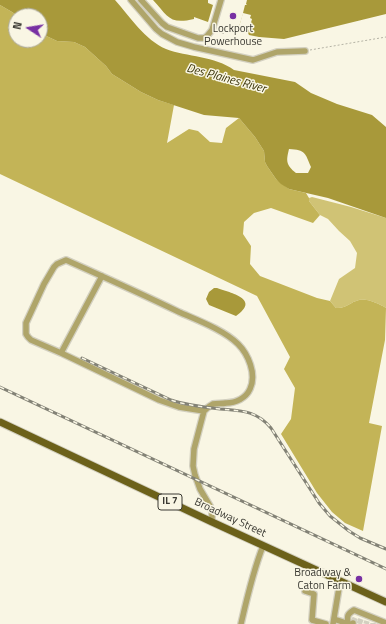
<!DOCTYPE html>
<style>
body{margin:0}
#map{position:relative;width:386px;height:624px;overflow:hidden;background:#f9f6e4;font-family:"Titillium Web",sans-serif}
canvas{display:block}
.north{position:absolute;left:8px;top:8px;width:40px;height:40px;box-sizing:border-box;background:#f9f6e4;border:1px solid #adaa9d;border-radius:50%;rotate:282deg;font-size:11px;font-weight:700;line-height:16px;text-align:center;color:#3a3932}
.north::after{content:'';display:block;margin:auto;width:14px;height:18px;background:#7830a3;clip-path:polygon(50% 0,100% 100%,50% 72%,0 100%)}
</style>
<div id="map">
<canvas width="386" height="624"></canvas>
<div class="north">N</div>
</div>
<script>
const ctx = document.querySelector('canvas').getContext('2d');
ctx.lineJoin = 'round';
function fill(path, color) {
  ctx.fillStyle = color;
  ctx.fill(path, 'evenodd');
}
function trace(path, color, width, dash) {
  ctx.strokeStyle = color;
  ctx.lineWidth = width;
  ctx.lineCap = dash ? 'butt' : 'round';
  ctx.setLineDash(dash || []);
  ctx.stroke(path);
}
function label(font, color, halo, rows, align = 'center') {
  ctx.font = font + ' "Titillium Web",sans-serif';
  ctx.lineWidth = 3;
  ctx.setLineDash([]);
  ctx.textBaseline = 'middle';
  ctx.strokeStyle = halo;
  ctx.fillStyle = color;
  for (const [text, x, y, turn = 0] of rows) {
    ctx.save();
    ctx.translate(x, y);
    ctx.rotate((+turn || 0) * Math.PI / 180);
    ctx.textAlign = isNaN(turn) ? turn : align;
    if (halo) ctx.strokeText(text, 0, 0);
    ctx.fillText(text, 0, 0);
    ctx.restore();
  }
}
fill(new Path2D(`
 M 312,197 L 351,207 L 386,218 L 386,308 C 380,304 366,298 359,300 C 350,302 346,309 336,308 L 330,301 L 339,279 L 355,268 L 357,253 L 350,241 L 339,231 L 328,219 L 320,215 L 309,201 L 309,198 Z`), '#d0c375');
fill(new Path2D(`
 M 0,5 L 12,12 L 18,16 L 16,16 L 16,40 L 40,40 L 40,33 L 57,41 L 74,42 L 85,47 L 106,66 L 112,74 L 141,92 L 158,100 L 174,105 L 167,143 L 189,129 L 198,131 L 210,142 L 222,143 L 226,128 L 239,118 L 255,137 L 264,151 L 265,162 L 267,166 L 276,179 L 289,189 L 306,193 L 309,198 L 309,201 L 320,215 L 313,223 L 271,208 L 254,213 L 244,222 L 243,234 L 251,246 L 250,264 L 260,276 L 317,298 L 330,301 L 336,308 C 346,309 350,302 359,300 C 366,298 380,304 386,308 L 385,340 L 369,423 L 382,426 L 363,531 L 345,523 L 332,512 L 317,493 L 281,434 L 291,419 L 295,388 L 284,369 L 290,357 L 257,296 L 0,174 Z`), '#c3b457');
fill(new Path2D(`
 M 0,0 L 115,0 C 130,17 145,40 166,49 C 187,57 215,56 234,70 L 295,82 L 311,93 L 337,104 L 372,115 L 386,127 L 386,218 L 328,198 L 289,189 L 281,184 L 276,179 L 267,166 L 265,162 L 264,151 L 255,137 L 239,118 L 204,115 L 158,100 L 141,92 L 112,74 L 106,66 L 85,47 L 74,42 L 57,41 L 40,33 L 40,16 L 18,16 L 12,12 L 0,5 ZM 289,149 C 306,150 305,153 311,167 L 308,173 L 296,173 C 286,165 286,161 289,149 Z
 M 153,0 L 208,0 L 208,3 L 213,5 L 208,22 L 194,17 L 194,19 C 169,25 168,16 153,0 Z
 M 247,0 L 386,0 L 386,14 L 284,39 L 259,37 L 249,35 L 248,33 L 238,30 L 243,14 L 243,13 L 245,5 L 247,5 L 246,4 Z
 M 214,288 L 217,288 C 231,293 261,299 236,316 L 209,305 L 206,299 L 209,292 Z`), '#a8993a');
fill(new Path2D(`
 M 243,13 L 251,15 L 250,18 L 252,19 L 249,30 L 247,29 L 246,32 L 238,30 Z`), '#f9f6e4');
trace(new Path2D(`
 M 353,623 L 356,616
 M 359,624 L 361,619
 M 366,624 L 367,621
 M 373,624 L 373,623`), '#d3d0c0', 5.5, [5.5, 3]);
const minor = new Path2D(`
 M 131,0 L 156,29 L 162,34 L 177,42 L 194,47 L 253,60 L 277,52 L 305,51
 M 141,0 L 162,23 L 167,27 L 198,38 L 204,38 L 207,36 L 212,30 L 221,0
 M 61,353 L 102,276
 M 204,411 C 207,408 209,406 213,404 C 217,403 222,404 226,403 C 236,403 246,398 250,389 C 257,374 248,354 238,344 C 224,330 197,320 179,312 C 142,294 104,277 66,260 L 57,264 L 54,267 L 44,284 L 26,323 L 26,334 L 28,337 L 31,340 L 61,353 L 159,400 L 179,407 L 204,411 L 194,449 L 193,466 L 195,475 L 200,489 L 210,506 L 212,512 L 212,522
 M 305,591 L 314,594 L 312,620 L 326,624
 M 334,619 L 343,622 L 345,624
 M 241,624 C 247,598 253,571 263,546
 M 333,624 L 340,582
 M 348,624 C 347,616 347,614 354,610 L 386,623
 M 353,624 L 353,623`);
const major = new Path2D(`
 M 0,422 L 212,522 L 386,602`);
trace(minor, '#d3d0c0', 8);
trace(major, '#d3d0c0', 9);
trace(new Path2D(`
 M 220,27 L 219,32 L 225,34
 M 310,50 L 386,37`), '#b4b2a4', 1, [2, 2]);
trace(minor, '#afa56a', 5.5);
trace(major, '#6c611a', 7);
const rail = new Path2D(`
 M 82,358 L 171,400 C 186,405 203,407 220,409 C 241,411 256,410 271,428 L 319,503 L 330,516 L 349,531 L 360,538 L 386,549
 M 0,387 L 386,569`);
trace(rail, '#838276', 3);
trace(rail, '#f9f6e4', 1.5, [4.5]);
for (const [x, y, r, color] of [
 [233,16,4,"#7830a3"],
 [359,579,4,"#7830a3"]
]) {
  const dot = new Path2D();
  dot.arc(x, y, r, 0, 2 * Math.PI);
  ctx.fillStyle = color;
  ctx.fill(dot);
  trace(dot, '#f9f6e4', 1.5);
}
for (const [x, y, w] of [
 [170,502,24]
]) {
  const box = new Path2D();
  box.roundRect(x - w / 2, y - 8, w, 16, 3);
  ctx.fillStyle = '#f9f6e4';
  ctx.fill(box);
  trace(box, '#3a3932', 1);
}
label('bold 10px', '#3a3932', null, [
 ["IL 7",170,502]
]);
label('11px', '#3a3932', '#f9f6e4', [
 ["Lockport",233,29],
 ["Powerhouse",233,42],
 ["Broadway &",351,573,"right"],
 ["Caton Farm",351,586,"right"]
]);
label('11px', '#3a3932', '#f9f6e4', [
 ["Broadway Street",230,518,25]
]);
label('italic 12px', '#393309', '#f9f6e4', [
 ["Des Plaines River",226,79,15]
]);
</script>
